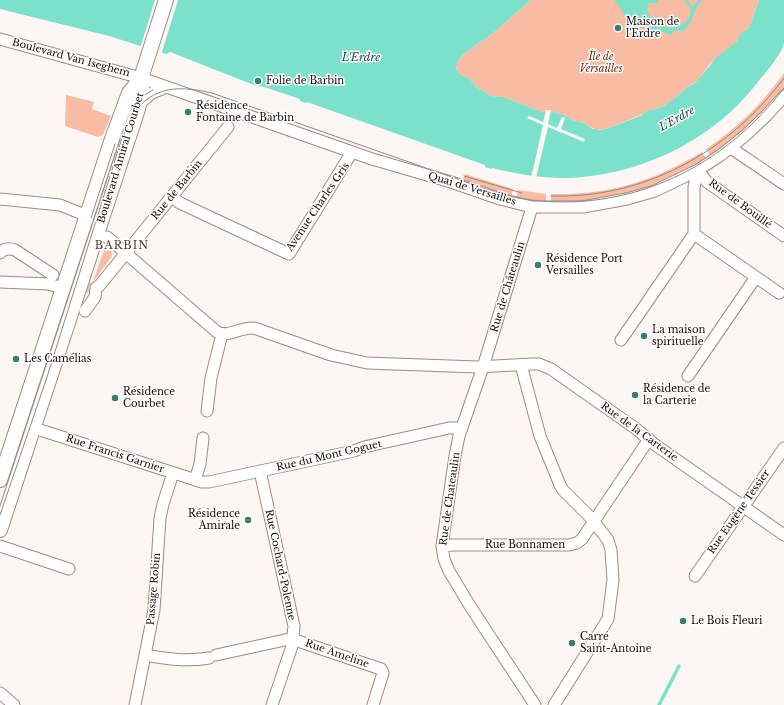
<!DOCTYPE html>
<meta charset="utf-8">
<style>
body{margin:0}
canvas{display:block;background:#fcf6f4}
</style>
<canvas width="784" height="705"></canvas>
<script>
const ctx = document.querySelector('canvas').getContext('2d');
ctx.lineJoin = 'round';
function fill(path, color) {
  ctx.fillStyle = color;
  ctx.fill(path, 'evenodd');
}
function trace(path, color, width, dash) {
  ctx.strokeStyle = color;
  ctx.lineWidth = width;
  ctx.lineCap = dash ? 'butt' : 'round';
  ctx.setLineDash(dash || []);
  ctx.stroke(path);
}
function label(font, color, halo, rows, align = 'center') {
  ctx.font = font + ' "Libre Baskerville",serif';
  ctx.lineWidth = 3;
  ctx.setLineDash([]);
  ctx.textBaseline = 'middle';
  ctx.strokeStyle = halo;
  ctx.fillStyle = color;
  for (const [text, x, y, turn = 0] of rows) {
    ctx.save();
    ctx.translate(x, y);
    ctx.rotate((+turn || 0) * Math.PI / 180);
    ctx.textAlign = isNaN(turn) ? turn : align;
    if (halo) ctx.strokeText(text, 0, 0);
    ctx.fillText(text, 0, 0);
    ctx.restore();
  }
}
fill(new Path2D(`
 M 531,0 L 759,0 L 749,28 L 744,31 L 737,41 L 709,65 L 697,81 L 685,89 L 675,98 L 665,105 L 606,129 L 596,130 L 584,123 L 572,120 L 564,115 L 552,112 L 542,112 L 503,97 L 491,96 L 476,87 L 470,79 L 464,77 L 457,72 L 456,67 L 459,59 L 466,52 L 492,34 Z
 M 784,73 L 784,92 L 781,97 L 712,158 L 706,149 C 737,128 763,103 784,73 Z
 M 66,95 L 94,102 L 92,109 L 111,116 L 103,135 L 98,137 L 65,126 Z
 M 702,152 L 707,161 L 680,176 L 618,199 L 551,205 L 551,194 C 610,195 652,182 702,152 Z
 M 465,174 L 513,189 L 511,199 L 461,184 Z
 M 518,190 L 546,194 L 546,204 L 516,200 Z
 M 106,244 L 111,249 L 112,256 L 93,282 Z`), '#f8bba3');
fill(new Path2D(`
 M 0,0 L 531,0 L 492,34 L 466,52 L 459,59 L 456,67 L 457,71 L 461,75 L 470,79 L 476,87 L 491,96 L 503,97 L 542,112 L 552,112 L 564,115 L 572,120 L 584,123 L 593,129 L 599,130 L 606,129 L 640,116 L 649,110 L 653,110 L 665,105 L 675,98 L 685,89 L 695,83 L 718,56 L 737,41 L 741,33 L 749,28 L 759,0 L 784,0 C 784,14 784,29 784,43 C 783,52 764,75 757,83 C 713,141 637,177 564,178 C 540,178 516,174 492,168 L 491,169 L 485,167 L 485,165 L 307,102 L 306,103 L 300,101 L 300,99 L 264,87 L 254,85 L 170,52 L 166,54 L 109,36 L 0,9 Z
 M 614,0 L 659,0 L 656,3 L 649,3 C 647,8 647,14 651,17 L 660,17 L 666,26 L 670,28 C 682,25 690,23 691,9 L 684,0 L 688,0 L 690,4 L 694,5 L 699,0 L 702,0 C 699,4 696,8 695,12 C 692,20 690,25 683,31 L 675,30 L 671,35 L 660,31 L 656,36 C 651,33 649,26 643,24 L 642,18 L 624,16 L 621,9 Z`), '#7ce1ca');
fill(new Path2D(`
 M 155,0 L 178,0 L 161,55 L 140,48 Z
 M 546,110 L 551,110 L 548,124 L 557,128 L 562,117 L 563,117 L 565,118 L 561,129 L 585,139 L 584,142 L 548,127 L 536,178 L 531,178 L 543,125 L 527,118 L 529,116 L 543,122 Z`), '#fcf6f4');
trace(new Path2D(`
 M 659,705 L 679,666`), '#7ce1ca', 3.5);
trace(new Path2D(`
 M 53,275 L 62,280 L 90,288`), '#d9d3d0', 11, [11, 5.5]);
const minor = new Path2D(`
 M 0,39 L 141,78 L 372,159 L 451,182 L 500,199 L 532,207 L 583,207 L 627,199 L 655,191 L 698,170 L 721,155 L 746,135 L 767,115 L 784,96
 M 140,103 L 152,93 L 167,87
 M 731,148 L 784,184
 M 698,170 L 707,182 L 784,236
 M 172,197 L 180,203 L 289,254 L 352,152
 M 0,199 L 60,205 L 80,213
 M 532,207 L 483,367 L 459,436 L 455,456 L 442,546 L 444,559 L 449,571 L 470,606 L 535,705
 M 694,234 L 779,293
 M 107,237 L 217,332 C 228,338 240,327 254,328 L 331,355 L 367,363 L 477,367 L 532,364 L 539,364 L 551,369 L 635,428 L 654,444 L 784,535
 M 0,253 C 4,248 9,248 15,250 L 53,275
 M 0,282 L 48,284 L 63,288
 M 85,311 L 95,297 L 96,288 L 100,285 L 228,127
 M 621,340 L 694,234 L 694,187 L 698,170
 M 521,365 L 540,436 L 560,485 L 563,490 L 590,517 L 608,540 L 611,550 L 613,580 L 608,619 L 554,705
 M 688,376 L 756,277
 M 207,411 L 211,378 L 222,334
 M 34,428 L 202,482 L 209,482 L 354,451 L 364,447 L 449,428 L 462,428
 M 260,471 L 294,626 L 292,646 L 272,705
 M 195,480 L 200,464 L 203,438
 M 0,546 L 69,569
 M 442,546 L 453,545 L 569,545 L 577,543 L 582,539 L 649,439
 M 695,576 L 784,448
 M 145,655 C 168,659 186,662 209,658
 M 216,655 L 285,640 L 292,639 L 298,641 L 381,669 L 383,673 L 373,705
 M 0,693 L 14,705
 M 135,705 L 154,610 L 160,518 L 163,504 L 173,473`);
const tertiary = new Path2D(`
 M 0,480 L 112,139 L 129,93 L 141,78
 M 0,530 L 138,109 L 142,88 L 141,78 L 166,0`);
trace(minor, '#a38a81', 13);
trace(tertiary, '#a38a81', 16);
trace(minor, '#fff', 11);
trace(tertiary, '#fff', 14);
trace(new Path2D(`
 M 131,110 L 141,97 L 153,90
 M 464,176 L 522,193
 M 551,196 C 644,199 729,152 784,78
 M 91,218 L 115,144
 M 0,515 L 47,377 L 121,141 C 126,131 130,118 138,108 C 159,84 184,87 212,93 L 503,195 C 612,220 717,176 784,88`), '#8f8886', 1);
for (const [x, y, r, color] of [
 [618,28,4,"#3b7d6e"],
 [258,81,4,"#3b7d6e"],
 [188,112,4,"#3b7d6e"],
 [538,265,4,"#3b7d6e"],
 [644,336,4,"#3b7d6e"],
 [16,359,4,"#3b7d6e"],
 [635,395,4,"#3b7d6e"],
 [115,398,4,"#3b7d6e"],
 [248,520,4,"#3b7d6e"],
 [683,621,4,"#3b7d6e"],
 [572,643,4,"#3b7d6e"]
]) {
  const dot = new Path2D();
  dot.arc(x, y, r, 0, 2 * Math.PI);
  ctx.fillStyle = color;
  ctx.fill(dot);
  trace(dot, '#fff', 1.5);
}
label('10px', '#120a07', '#fff', [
 ["Maison de",626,22],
 ["l'Erdre",626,34],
 ["Folie de Barbin",266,81],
 ["Résidence",196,106],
 ["Fontaine de Barbin",196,118],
 ["Résidence Port",546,259],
 ["Versailles",546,271],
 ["La maison",652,330],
 ["spirituelle",652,342],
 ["Les Camélias",24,359],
 ["Résidence de",643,389],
 ["la Carterie",643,401],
 ["Résidence",123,392],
 ["Courbet",123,404],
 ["Résidence",240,514,"right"],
 ["Amirale",240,526,"right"],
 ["Le Bois Fleuri",691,621],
 ["Carré",580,637],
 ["Saint-Antoine",580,649]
], 'left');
label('italic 10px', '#6c2807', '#fff', [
 ["Île de",601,57],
 ["Versailles",601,69]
]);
label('10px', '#120a07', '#fff', [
 ["Boulevard Van Iseghem",71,58,15],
 ["Boulevard Amiral Courbet",121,158,-73],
 ["Quai de Versailles",472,189,17],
 ["Rue de Barbin",177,190,-51],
 ["Rue de Bouillé",740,204,36],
 ["Avenue Charles Gris",318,207,-56],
 ["Rue de Châteaulin",508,287,-73],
 ["Rue de la Carterie",639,432,36],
 ["Rue Francis Garnier",115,454,18],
 ["Rue du Mont Goguet",329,456,-13],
 ["Rue de Chateaulin",450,499,-82],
 ["Rue Eugène Tessier",739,512,-55],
 ["Rue Bonnamen",525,545],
 ["Rue Cochard-Polenne",280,565,78],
 ["Passage Robin",154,589,-85],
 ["Rue Ameline",337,654,19]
]);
label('italic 11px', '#1a473e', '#fff', [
 ["L'Erdre",361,58],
 ["L'Erdre",677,119,-29]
]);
ctx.letterSpacing = '1px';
label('11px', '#523c34', '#fff', [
 ["BARBIN",122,246]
]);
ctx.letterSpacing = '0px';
</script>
